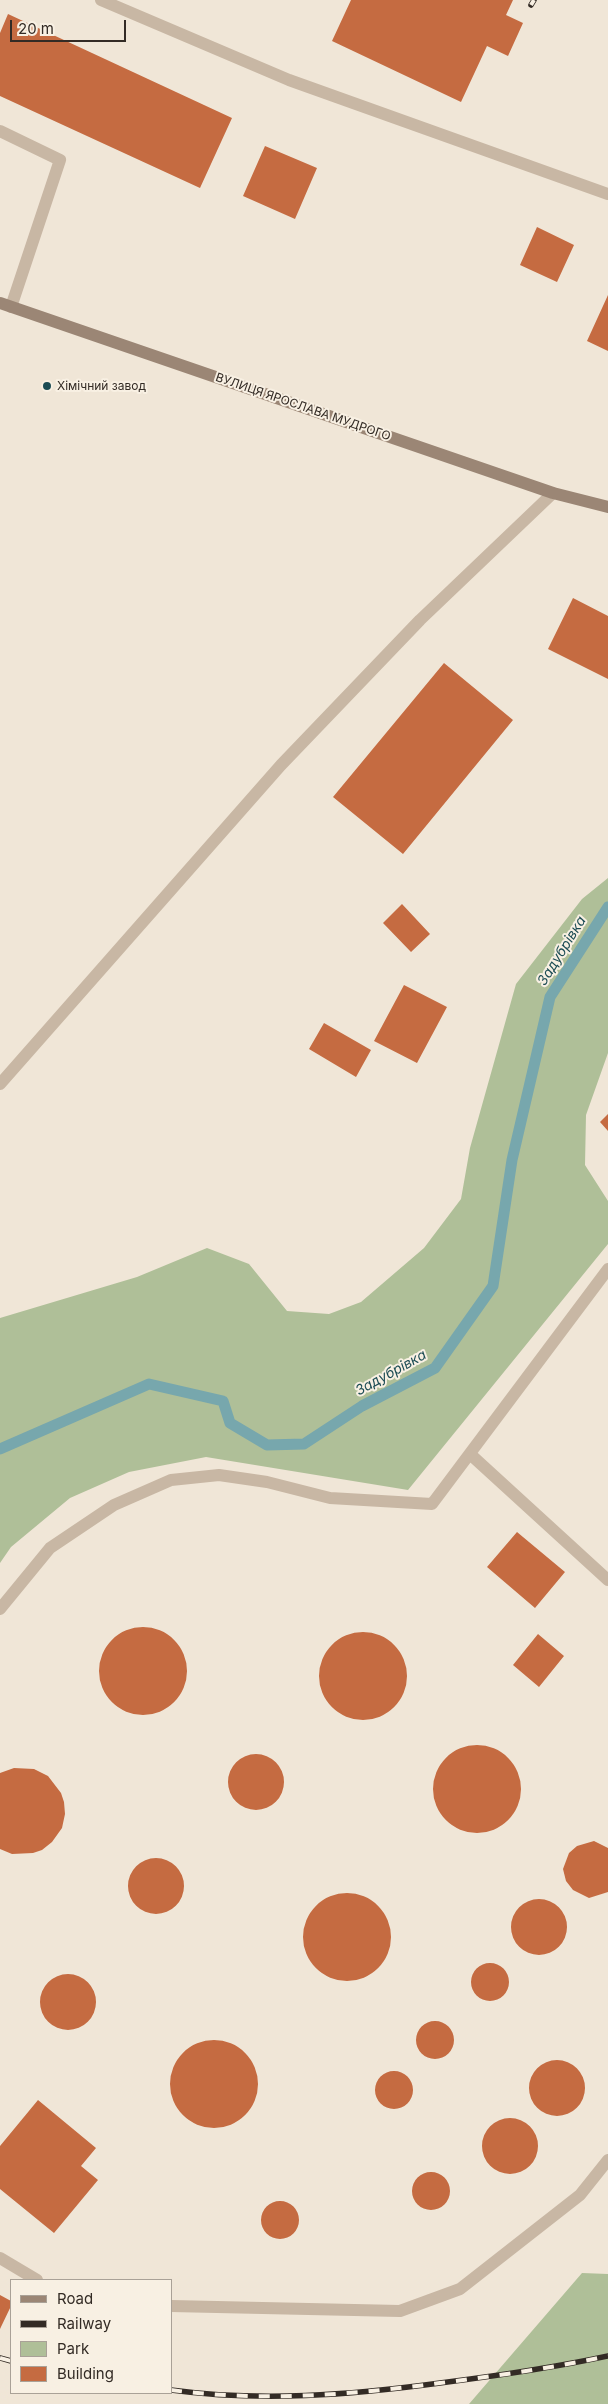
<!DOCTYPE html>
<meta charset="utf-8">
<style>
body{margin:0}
#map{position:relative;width:608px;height:2404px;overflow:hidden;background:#f0e6d7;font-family:Inter,sans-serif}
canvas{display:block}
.legend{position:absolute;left:10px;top:2279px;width:162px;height:115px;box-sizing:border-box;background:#f8f0e3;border:1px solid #a9a197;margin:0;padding:6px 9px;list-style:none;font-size:15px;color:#332b25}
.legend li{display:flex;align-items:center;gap:10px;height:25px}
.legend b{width:25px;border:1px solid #a9a197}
.scale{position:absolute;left:10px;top:20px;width:116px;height:22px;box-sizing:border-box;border:2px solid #332b25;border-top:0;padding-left:6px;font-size:15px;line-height:18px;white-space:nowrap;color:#332b25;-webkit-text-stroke:4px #f8f0e3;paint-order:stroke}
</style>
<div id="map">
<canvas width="608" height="2404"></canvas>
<ul class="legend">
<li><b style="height:6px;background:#9b8675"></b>Road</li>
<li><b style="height:6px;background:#332b25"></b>Railway</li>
<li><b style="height:14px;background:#afbf98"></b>Park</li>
<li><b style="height:14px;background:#c56b41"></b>Building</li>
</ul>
<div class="scale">20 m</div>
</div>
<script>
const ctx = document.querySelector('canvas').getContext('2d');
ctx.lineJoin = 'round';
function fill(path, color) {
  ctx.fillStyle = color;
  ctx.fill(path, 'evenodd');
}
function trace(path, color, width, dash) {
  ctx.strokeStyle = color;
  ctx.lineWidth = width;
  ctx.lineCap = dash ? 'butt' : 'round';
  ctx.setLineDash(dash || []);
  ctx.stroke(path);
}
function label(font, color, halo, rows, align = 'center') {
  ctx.font = font + ' Inter,sans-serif';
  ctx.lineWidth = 4;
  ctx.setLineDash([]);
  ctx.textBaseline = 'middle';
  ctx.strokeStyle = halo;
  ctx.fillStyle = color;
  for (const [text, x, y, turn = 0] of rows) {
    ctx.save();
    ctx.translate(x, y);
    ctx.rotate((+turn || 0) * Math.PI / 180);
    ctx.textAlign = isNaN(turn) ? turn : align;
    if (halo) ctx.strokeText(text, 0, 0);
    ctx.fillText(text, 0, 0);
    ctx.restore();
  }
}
fill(new Path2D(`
 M 608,878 L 608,1053 L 586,1115 L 585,1165 L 608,1201 L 608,1244 L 408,1490 L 206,1457 L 129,1472 L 70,1498 L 11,1547 L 0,1563 L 0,1318 L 137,1277 L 207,1248 L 249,1264 L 287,1311 L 329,1314 L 361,1302 L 424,1248 L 461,1199 L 470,1148 L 516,984 L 582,899 Z
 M 582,2273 L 608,2274 L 608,2404 L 469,2404 Z`), '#afbf98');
trace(new Path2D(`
 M 0,1449 L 149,1384 L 223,1401 L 230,1423 L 267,1445 L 304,1444 L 362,1406 L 435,1368 L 493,1286 L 512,1160 L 550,997 L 608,907`), '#77a7ad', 11);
fill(new Path2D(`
 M 351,0 L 513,0 L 506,15 L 523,23 L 508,56 L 487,46 L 461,102 L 332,41 Z
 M 8,14 L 232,118 L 200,188 L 0,96 L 0,33 Z
 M 265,146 L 317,168 L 295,219 L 243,196 Z
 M 537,227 L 574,245 L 557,282 L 520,265 Z
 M 608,295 L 608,351 L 587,341 Z
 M 573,598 L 608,616 L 608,679 L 548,649 Z
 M 444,663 L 513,720 L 403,854 L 333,797 Z
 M 402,904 L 430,934 L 411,952 L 383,923 Z
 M 404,985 L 447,1007 L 417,1063 L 374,1041 Z
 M 324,1023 L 371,1050 L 356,1077 L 309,1049 Z
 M 608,1114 L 608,1131 L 600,1122 Z
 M 517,1532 L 565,1572 L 535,1608 L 487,1567 Z
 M99 1671a44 44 0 1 1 88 0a44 44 0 1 1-88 0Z
 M319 1676a44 44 0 1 1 88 0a44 44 0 1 1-88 0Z
 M 538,1634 L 564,1656 L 539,1687 L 513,1665 Z
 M433 1789a44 44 0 1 1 88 0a44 44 0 1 1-88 0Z
 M228 1782a28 28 0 1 1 56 0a28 28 0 1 1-56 0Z
 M 14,1768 L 34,1769 L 48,1776 L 61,1793 L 64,1802 L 65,1814 L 62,1828 L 52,1842 L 42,1850 L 33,1853 L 12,1854 L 0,1849 L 0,1773 Z
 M 594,1841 L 608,1848 L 608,1892 L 589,1898 L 573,1890 L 566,1881 L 563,1869 L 569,1853 L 577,1846 Z
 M128 1886a28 28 0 1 1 56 0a28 28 0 1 1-56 0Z
 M303 1937a44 44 0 1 1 88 0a44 44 0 1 1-88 0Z
 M511 1927a28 28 0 1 1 56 0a28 28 0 1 1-56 0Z
 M471 1982a19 19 0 1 1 38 0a19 19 0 1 1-38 0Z
 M40 2002a28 28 0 1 1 56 0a28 28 0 1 1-56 0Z
 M416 2040a19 19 0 1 1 38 0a19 19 0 1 1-38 0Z
 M170 2084a44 44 0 1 1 88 0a44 44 0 1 1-88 0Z
 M529 2088a28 28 0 1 1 56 0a28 28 0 1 1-56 0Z
 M375 2090a19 19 0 1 1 38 0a19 19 0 1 1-38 0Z
 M 38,2100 L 96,2148 L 81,2166 L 98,2180 L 54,2233 L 0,2189 L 0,2146 Z
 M482 2146a28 28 0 1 1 56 0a28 28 0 1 1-56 0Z
 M412 2191a19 19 0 1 1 38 0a19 19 0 1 1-38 0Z
 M261 2220a19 19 0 1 1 38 0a19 19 0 1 1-38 0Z
 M 0,2295 L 11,2301 L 11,2306 L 0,2329 Z`), '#c56b41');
trace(new Path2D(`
 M 101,0 L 289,80 L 608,194
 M 0,131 L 60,160 L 11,307
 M 0,1084 L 281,765 L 420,620 L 553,493
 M 470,1454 L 608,1580
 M 0,1609 L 50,1548 L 114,1505 L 171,1480 L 219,1475 L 267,1482 L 330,1498 L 432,1504 L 608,1269
 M 0,2258 L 37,2280
 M 171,2306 L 400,2311 L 460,2289 L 580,2195 L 608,2160`), '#c8b7a4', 12);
trace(new Path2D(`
 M 0,303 L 553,493 L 608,507`), '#9b8675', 12);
const rail = new Path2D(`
 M 531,5 L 534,0
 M 0,2358 L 11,2361
 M 171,2390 C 260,2402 351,2395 440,2383 C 496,2376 552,2368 608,2356`);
trace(rail, '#332b25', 5.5);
trace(rail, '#f8f0e3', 4, [11]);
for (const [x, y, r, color] of [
 [47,386,5,"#1c4c54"]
]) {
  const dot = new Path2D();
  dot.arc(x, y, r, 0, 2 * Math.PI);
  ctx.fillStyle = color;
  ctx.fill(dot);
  trace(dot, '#f8f0e3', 2);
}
label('12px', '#332b25', '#f8f0e3', [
 ["Хімічний завод",57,386]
], 'left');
label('12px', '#332b25', '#f8f0e3', [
 ["ВУЛИЦЯ ЯРОСЛАВА МУДРОГО",303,407,19]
]);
label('italic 14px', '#1c4c54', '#f8f0e3', [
 ["Задубрівка",562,951,-58],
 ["Задубрівка",391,1373,-29]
]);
</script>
